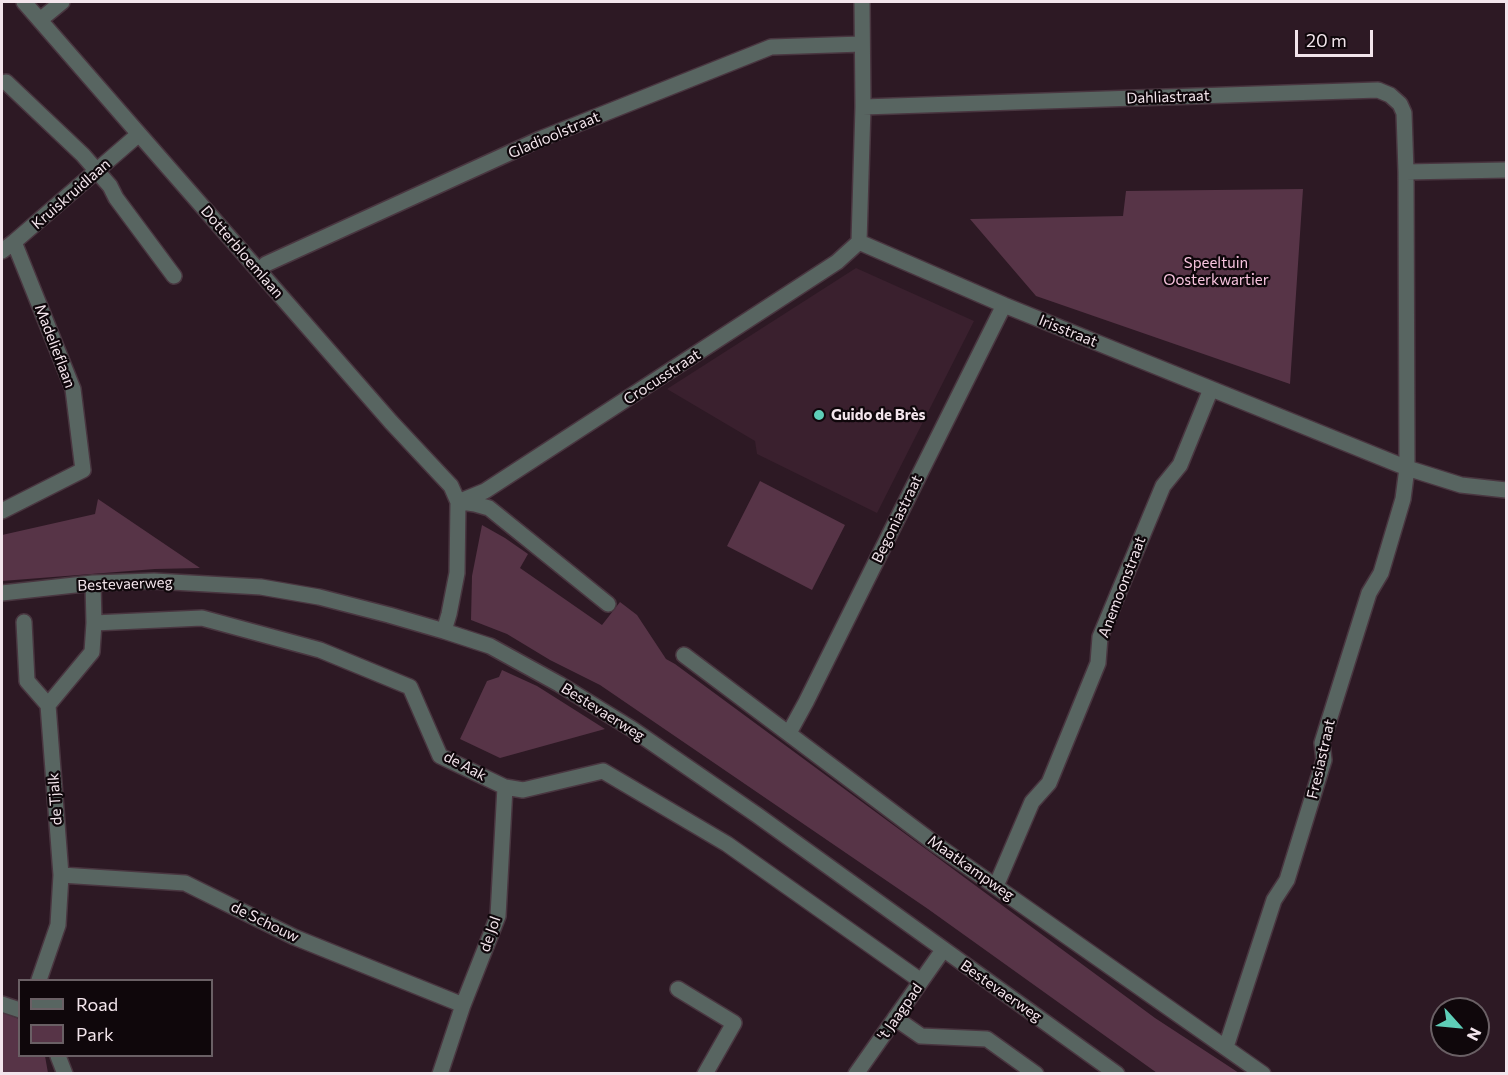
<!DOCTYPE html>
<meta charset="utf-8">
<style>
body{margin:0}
#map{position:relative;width:1508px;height:1075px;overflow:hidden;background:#2d1924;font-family:Commissioner,sans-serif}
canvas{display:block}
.frame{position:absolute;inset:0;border:3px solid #f3e5ec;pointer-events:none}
.legend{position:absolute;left:18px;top:979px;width:195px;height:78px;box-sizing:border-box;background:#0f070b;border:2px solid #6a6065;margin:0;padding:8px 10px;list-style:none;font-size:18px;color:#f3e5ec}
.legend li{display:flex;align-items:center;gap:12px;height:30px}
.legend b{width:30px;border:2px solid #6a6065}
.north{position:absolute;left:1430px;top:997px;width:60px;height:60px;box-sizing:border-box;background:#0f070b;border:2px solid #6a6065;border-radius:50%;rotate:117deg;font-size:16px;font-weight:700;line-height:24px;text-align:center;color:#f3e5ec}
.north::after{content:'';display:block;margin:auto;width:21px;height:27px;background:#5eceb8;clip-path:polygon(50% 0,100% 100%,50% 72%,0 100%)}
.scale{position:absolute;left:1295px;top:30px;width:78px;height:27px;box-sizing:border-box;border:3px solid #f3e5ec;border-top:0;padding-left:8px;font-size:18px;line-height:21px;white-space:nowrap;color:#f3e5ec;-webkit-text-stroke:4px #0f070b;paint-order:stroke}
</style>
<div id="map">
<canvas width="1508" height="1075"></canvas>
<div class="frame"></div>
<ul class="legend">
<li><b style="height:8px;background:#586561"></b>Road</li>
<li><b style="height:16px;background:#573447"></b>Park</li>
</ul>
<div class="north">N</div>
<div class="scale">20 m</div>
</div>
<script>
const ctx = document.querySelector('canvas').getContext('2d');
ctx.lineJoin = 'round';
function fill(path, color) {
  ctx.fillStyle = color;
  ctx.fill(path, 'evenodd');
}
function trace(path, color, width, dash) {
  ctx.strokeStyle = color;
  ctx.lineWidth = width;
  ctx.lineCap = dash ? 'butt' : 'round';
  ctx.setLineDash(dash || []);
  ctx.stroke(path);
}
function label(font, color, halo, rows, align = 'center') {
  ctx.font = font + ' Commissioner,sans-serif';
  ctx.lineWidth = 4.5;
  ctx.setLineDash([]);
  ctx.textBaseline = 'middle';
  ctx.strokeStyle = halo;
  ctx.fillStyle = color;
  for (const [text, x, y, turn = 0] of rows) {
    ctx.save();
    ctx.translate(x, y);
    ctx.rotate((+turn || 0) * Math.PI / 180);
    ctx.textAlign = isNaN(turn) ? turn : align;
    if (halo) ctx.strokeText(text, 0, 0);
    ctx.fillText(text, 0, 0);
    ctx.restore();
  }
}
fill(new Path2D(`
 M 856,268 L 974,321 L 877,513 L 757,454 L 755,441 L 667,389 Z`), '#3a202e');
fill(new Path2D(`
 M 1303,189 L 1290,384 L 1036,296 L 970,219 L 1123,216 L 1126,191 Z
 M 760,481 L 845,525 L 812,590 L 727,546 Z
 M 98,499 L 200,568 L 155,569 L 2,581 L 2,535 L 95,514 Z
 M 482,525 L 505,538 L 528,554 L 520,568 L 602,625 L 620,602 L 637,615 L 666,659 L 675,664 L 1155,1018 L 1239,1073 L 1157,1073 L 928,909 L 600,685 L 550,660 L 507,634 L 471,620 L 472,576 Z
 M 502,670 L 537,686 L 605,729 L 500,758 L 460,739 L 487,681 L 499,677 Z
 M 2,1012 L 19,1019 L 20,1056 L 45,1056 L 48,1073 L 2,1073 Z`), '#573447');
const minor = new Path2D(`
 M 24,2 L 139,134 L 391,422 L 451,486 L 458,502 L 457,573 L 449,614 L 444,631
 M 40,20 L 62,2
 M 6,82 L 83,155 L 110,186 L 116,198 L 174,276
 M 863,107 L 1378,90 L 1390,95 L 1400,104 L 1404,113 L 1406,172 L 1407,468 L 1403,499 L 1381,573 L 1369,593 L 1326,730 L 1322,743 L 1324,760 L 1287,880 L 1274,900 L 1226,1047
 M 1406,172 L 1506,170
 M 859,242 L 1004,305 L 1407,468 L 1461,485 L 1506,490
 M 859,242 L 863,107 L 862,2
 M 2,251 L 14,242 L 139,134
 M 259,271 L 266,264 L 540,139 L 771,47 L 862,44
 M 458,502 L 485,491 L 837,262 L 859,242
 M 461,502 L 475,504 L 489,508 L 608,604
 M 2,511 L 83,470 L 73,389 L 14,242
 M 93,583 L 94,623
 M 2,593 L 93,583 L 154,581 L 261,587 L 319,597 L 389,615 L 444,631 L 490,646 L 559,684 L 632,729 L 757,815 L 1117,1074
 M 24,622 L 27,681 L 48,705 L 61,875 L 58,925 L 39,980
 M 684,655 L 938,846 L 1263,1074
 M 48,705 L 92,652 L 94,623 L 202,618 L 320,650 L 410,687 L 440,756 L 505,787 L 523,790 L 603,771 L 727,844 L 921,981
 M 789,733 L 806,702 L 1004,305
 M 61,875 L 185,883 L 294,937 L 463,1005
 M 996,886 L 1032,802 L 1049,783 L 1098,663 L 1100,637 L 1163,486 L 1180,465 L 1211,389
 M 678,989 L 734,1023 L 705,1074
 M 2,1004 L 20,1010
 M 895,1018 L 921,1036 L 987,1039 L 1036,1074
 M 58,1056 L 65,1074
 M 440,1074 L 463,1005 L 498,916 L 505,787
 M 856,1074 L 943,950`);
trace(minor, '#493640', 18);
trace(minor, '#586561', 15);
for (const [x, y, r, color] of [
 [819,415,6,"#5eceb8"]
]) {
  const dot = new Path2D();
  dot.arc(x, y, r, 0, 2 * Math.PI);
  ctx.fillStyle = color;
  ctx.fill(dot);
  trace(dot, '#0f070b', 2);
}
label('15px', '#f3e5ec', '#0f070b', [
 ["Dahliastraat",1168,97,-2],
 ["Gladioolstraat",554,135,-23],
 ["Kruiskruidlaan",71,194,-41],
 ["Dotterbloemlaan",242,252,49],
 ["Irisstraat",1068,331,22],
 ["Madelieflaan",55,346,69],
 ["Crocusstraat",662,377,-33],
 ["Begoniastraat",897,519,-64],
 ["Bestevaerweg",125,584,-2],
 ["Anemoonstraat",1122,587,-69],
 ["Bestevaerweg",603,712,32],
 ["Fresiastraat",1321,759,-77],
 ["de Aak",465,766,28],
 ["de Tjalk",55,799,-94],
 ["Maatkampweg",971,868,35],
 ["de Schouw",265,922,26],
 ["de Jol",490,934,-71],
 ["Bestevaerweg",1001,991,35],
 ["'t Jaagpad",900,1012,-55]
]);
label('15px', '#f8c4df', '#0f070b', [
 ["Speeltuin",1216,263],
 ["Oosterkwartier",1216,280]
]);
label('bold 15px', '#f3e5ec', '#0f070b', [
 ["Guido de Brès",831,415]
], 'left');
</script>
